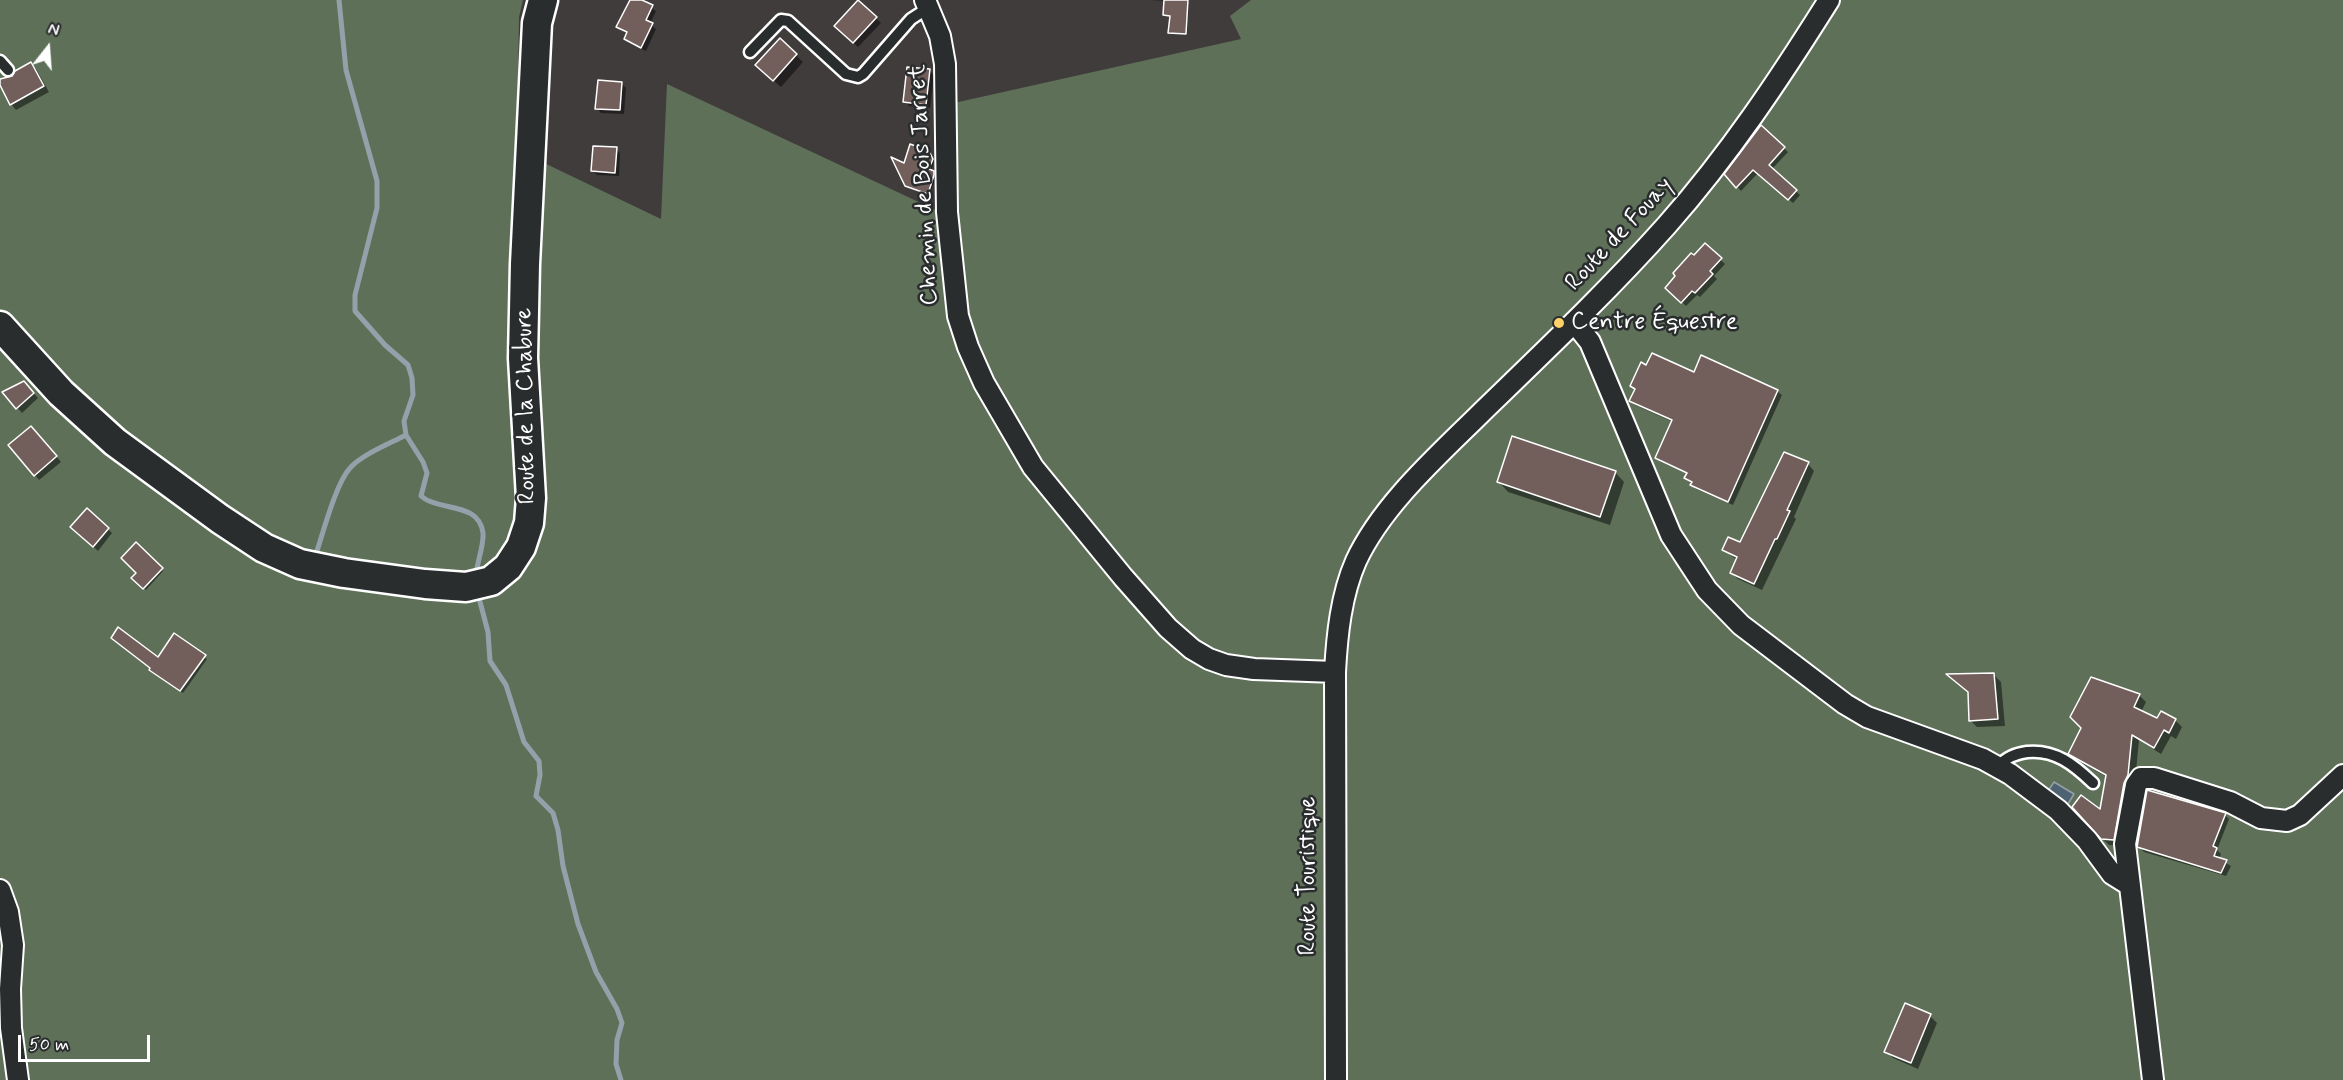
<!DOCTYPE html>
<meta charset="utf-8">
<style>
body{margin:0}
#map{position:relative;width:2343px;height:1080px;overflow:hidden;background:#403c3c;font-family:Mynerve,sans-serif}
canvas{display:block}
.north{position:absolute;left:18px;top:18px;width:60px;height:60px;-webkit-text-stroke:4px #2a2d2e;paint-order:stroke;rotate:17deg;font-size:16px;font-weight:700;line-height:24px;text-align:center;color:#fff}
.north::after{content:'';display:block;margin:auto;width:21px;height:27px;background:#fff;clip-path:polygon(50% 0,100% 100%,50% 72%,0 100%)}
.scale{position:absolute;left:18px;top:1035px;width:132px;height:27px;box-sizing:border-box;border:3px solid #fff;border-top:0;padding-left:8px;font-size:18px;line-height:21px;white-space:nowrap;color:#fff;-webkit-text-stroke:4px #2a2d2e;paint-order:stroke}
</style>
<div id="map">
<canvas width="2343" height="1080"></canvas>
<div class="north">N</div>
<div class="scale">50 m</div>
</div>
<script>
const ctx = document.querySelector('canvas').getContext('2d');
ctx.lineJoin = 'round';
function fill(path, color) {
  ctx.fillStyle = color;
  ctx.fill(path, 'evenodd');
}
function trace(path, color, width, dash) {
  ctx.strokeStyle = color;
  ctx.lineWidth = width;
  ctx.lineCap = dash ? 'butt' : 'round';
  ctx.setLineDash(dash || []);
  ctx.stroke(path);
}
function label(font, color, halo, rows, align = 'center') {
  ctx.font = font + ' Mynerve,sans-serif';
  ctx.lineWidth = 5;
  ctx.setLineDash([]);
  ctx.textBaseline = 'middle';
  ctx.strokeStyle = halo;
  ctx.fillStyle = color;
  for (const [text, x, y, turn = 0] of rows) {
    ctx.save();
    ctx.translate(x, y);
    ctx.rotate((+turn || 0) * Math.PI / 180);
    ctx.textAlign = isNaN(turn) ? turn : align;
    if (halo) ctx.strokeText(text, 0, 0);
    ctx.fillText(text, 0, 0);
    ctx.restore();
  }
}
fill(new Path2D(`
 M 0,0 L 523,0 L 519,17 L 517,150 L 661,219 L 667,84 L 955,219 L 954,103 L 1241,39 L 1230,16 L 1251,0 L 2343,0 L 2343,1080 L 0,1080 Z`), '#5f7059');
const water = new Path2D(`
 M 2054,782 L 2074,794 L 2068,804 L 2048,791 Z`);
fill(water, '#4e6271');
trace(water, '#95a1aa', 1.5);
fill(new Path2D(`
 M 631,0 L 639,0 L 656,11 L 650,24 L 656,29 L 646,51 L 629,43 L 625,39 L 628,34 L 618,27 Z
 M 1151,0 L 1189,0 L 1187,35 L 1172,34 L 1170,32 L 1171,17 L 1165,15 L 1166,1 Z
 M 858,2 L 881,23 L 858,47 L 836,26 Z
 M 780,40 L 803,62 L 781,87 L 764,72 Z
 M 31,64 L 36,69 L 49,92 L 16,110 L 11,104 L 0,81 L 13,77 Z
 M 929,70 L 934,75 L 930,108 L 909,106 L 905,101 Z
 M 622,84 L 626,88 L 624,114 L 601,113 L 597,108 Z
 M 1761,127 L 1788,152 L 1772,169 L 1800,195 L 1793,203 L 1758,173 L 1741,191 L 1726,174 Z
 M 616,149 L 620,153 L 619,176 L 597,175 L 592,170 Z
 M 930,154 L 934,161 L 931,171 L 936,175 L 936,177 L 930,194 L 906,185 L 905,165 Z
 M 1705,245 L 1725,264 L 1714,276 L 1717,279 L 1700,297 L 1697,295 L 1686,306 L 1667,288 Z
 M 1694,374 L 1777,391 L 1782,395 L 1733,505 L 1696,489 L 1686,478 L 1688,474 L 1661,462 L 1657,458 L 1673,422 L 1635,405 L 1631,401 L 1636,390 L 1632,386 Z
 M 29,388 L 38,398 L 22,413 L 4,392 Z
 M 36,432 L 61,462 L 39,480 L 35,475 Z
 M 1808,464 L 1814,471 L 1794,517 L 1796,519 L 1762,590 L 1738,579 L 1731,573 L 1737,560 L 1724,550 L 1741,544 Z
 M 1615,472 L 1624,482 L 1610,525 L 1508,492 L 1499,482 Z
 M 108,529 L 112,533 L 98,551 L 76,531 Z
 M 136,544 L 163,571 L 146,590 L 133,578 L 138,573 Z
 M 174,635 L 207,659 L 183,693 L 153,672 L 158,659 Z
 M 1994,675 L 2001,682 L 2005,726 L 1977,727 L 1970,720 L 1970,693 L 1949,676 Z
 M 2139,695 L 2146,702 L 2141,712 L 2158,720 L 2175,720 L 2182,727 L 2176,739 L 2171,736 L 2161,754 L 2139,740 L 2135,782 L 2120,846 L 2109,845 L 2102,838 L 2101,812 L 2107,777 L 2076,760 L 2070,753 Z
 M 2225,815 L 2229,819 L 2217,850 L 2221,854 L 2219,859 L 2231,866 L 2226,876 L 2144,852 L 2139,847 Z
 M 1930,1016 L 1937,1023 L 1918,1069 L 1893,1058 L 1886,1051 Z`), '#0007');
trace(new Path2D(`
 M 339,0 L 346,70 L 377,181 L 377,208 L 355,295 L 355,311 L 385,345 L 408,365 L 412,378 L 413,395 L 404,421 L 406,435 L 423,462 L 427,473 L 421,496 C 439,512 479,501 483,533 C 484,546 477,562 476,575
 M 316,554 C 323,533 336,483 350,468 C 363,454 389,444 406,435
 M 479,598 L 488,632 L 490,661 L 506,685 L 524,742 L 539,761 L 540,775 L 536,796 L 553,813 L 558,830 L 563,866 L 578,924 L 596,972 L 617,1009 L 622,1023 L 617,1040 L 616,1064 L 621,1080`), '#95a1aa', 5);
const building = new Path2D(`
 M 630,0 L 642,0 L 653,5 L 646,20 L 653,23 L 641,48 L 624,39 L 627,32 L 616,27 Z
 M 858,0 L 877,17 L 853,43 L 834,26 Z
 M 1164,0 L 1188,0 L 1186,34 L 1168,33 L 1170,16 L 1163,15 Z
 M 780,38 L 797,54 L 773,81 L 755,65 Z
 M 31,62 L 44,86 L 10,105 L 0,85 L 0,79 L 12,76 L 15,71 Z
 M 907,67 L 930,69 L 926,105 L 903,102 Z
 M 598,80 L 622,82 L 620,110 L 595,109 Z
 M 1761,125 L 1785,147 L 1769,165 L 1797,190 L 1788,200 L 1753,170 L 1736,188 L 1724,174 Z
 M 910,144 L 929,151 L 933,159 L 929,169 L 934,171 L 934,175 L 928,194 L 905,186 L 891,157 L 904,163 Z
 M 593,146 L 617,147 L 615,173 L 591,171 Z
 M 1705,243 L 1722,258 L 1710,271 L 1713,274 L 1695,293 L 1692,291 L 1681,303 L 1665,288 L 1675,276 L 1673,273 L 1691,253 L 1694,255 Z
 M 1652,353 L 1694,372 L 1701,355 L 1778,390 L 1728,502 L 1690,485 L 1692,482 L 1684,478 L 1687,473 L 1655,458 L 1672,420 L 1629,401 L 1635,389 L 1630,386 L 1641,362 L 1646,365 Z
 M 24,381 L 34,393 L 16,409 L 2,392 Z
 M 31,426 L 57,456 L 34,476 L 8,445 Z
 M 1512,436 L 1616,471 L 1600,517 L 1497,482 Z
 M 1784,452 L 1809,462 L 1787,510 L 1790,511 L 1777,539 L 1775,539 L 1754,584 L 1730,573 L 1737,557 L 1722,550 L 1728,537 L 1740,542 Z
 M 87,508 L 109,528 L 93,547 L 70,527 Z
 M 136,542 L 163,568 L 143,589 L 131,578 L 136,573 L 121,558 Z
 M 118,627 L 158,657 L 174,633 L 206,655 L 180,691 L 149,670 L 150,668 L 111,638 Z
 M 1994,673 L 1998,719 L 1969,721 L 1968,692 L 1946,674 Z
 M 2091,677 L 2140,694 L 2134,707 L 2157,718 L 2161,711 L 2176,719 L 2169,733 L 2164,730 L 2154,748 L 2132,735 L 2128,775 L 2124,783 L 2114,840 L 2101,839 L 2072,807 L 2081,795 L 2100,809 L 2106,775 L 2068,754 L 2081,728 L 2070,717 Z
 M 2147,790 L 2226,813 L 2213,846 L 2217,848 L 2214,856 L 2227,860 L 2221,873 L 2137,847 Z
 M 1905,1003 L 1931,1014 L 1911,1063 L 1884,1052 Z`);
fill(building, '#725f5b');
trace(building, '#fff', 1.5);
const service = new Path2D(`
 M 750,52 L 781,20 L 788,21 L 846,74 L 858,77 L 863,74 L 911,19 L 928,8
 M 0,61 L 8,70
 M 1998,767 C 2006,757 2015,754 2027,752 C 2055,749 2074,765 2093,783`);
const minor = new Path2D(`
 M 925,0 L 940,36 L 945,64 L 947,212 L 958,316 L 968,347 L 984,383 L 1033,467 L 1123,577 L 1168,628 L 1192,649 L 1209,659 L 1226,665 L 1254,669 L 1335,672
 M 1574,322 L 1590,342 L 1671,535 L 1707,590 L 1741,625 L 1845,704 L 1867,717 L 1983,759 L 2010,774 L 2058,810 L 2087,840 L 2112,874 L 2128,884
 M 0,890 L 8,912 L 13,945 L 10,989 L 11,1028 L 18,1080
 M 1336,1080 L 1335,672 C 1337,635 1341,595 1356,561 C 1383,503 1441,453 1485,409 C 1547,349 1610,289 1667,225 C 1729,155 1780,78 1829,0
 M 2153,1080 L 2125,844 L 2136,785 L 2141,778 L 2154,778 L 2230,802 L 2261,818 L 2287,821 L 2300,815 L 2343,775`);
const secondary = new Path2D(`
 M 0,326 L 61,393 L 115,442 L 220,519 L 264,548 L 300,564 L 344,573 L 425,584 L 466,587 L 491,581 L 508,567 L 521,547 L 529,523 L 531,498 L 523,358 L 525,264 L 537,23 L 543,0`);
trace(service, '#fff', 15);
trace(minor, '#fff', 24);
trace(secondary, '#fff', 33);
trace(service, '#2a2d2e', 10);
trace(minor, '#2a2d2e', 20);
trace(secondary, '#2a2d2e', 28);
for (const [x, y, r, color] of [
 [1559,323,6,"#ffd166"]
]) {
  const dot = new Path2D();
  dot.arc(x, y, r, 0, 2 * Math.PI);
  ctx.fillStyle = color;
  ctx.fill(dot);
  trace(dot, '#2a2d2e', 2);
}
label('24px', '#fff', '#2a2d2e', [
 ["Chemin de Bois Jarret",925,185,-93],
 ["Route de Fouay",1620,235,-47],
 ["Route de la Chabure",527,406,-91],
 ["Route Touristique",1309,876,-90]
]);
label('24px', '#fff', '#2a2d2e', [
 ["Centre Équestre",1571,323]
], 'left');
</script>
